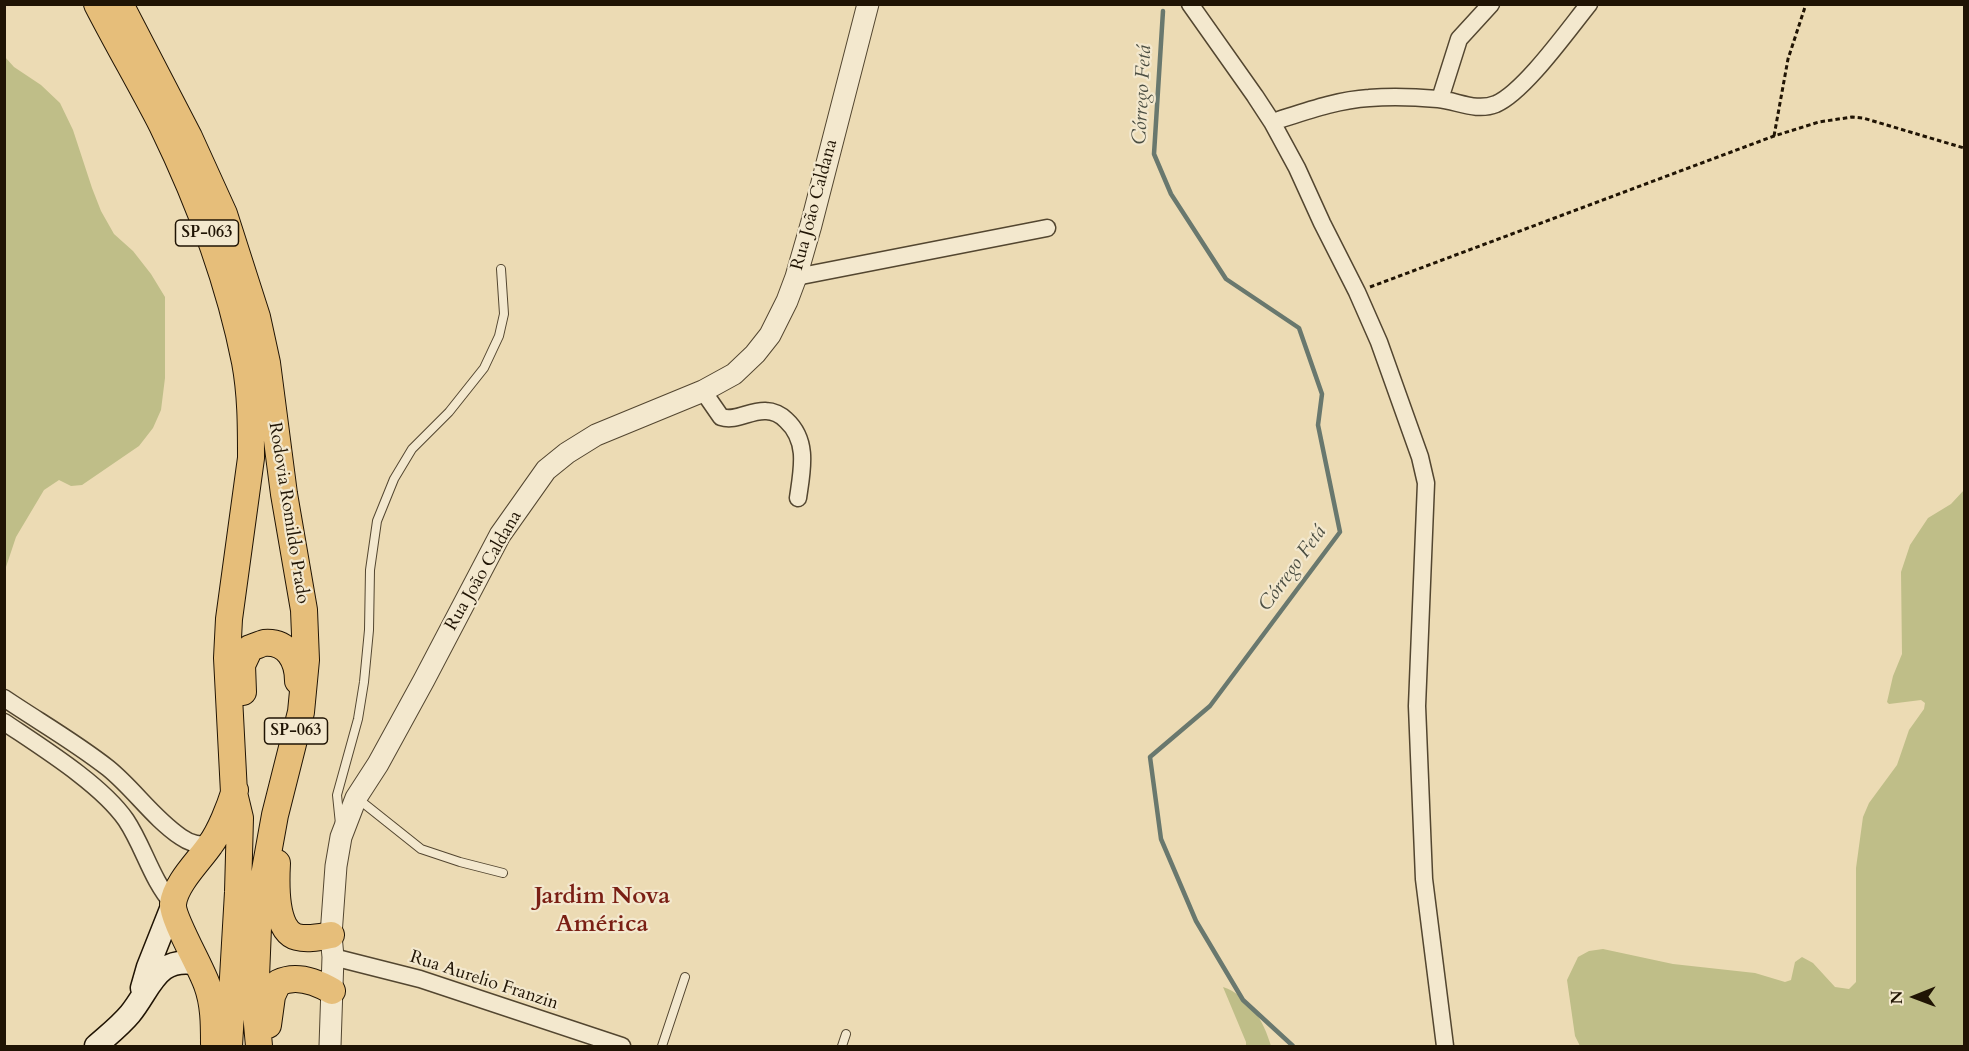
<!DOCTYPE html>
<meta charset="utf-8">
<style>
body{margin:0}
#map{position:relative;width:1969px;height:1051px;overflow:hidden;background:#ecdbb4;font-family:Cardo,serif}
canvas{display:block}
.frame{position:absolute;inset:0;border:6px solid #201404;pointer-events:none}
.north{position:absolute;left:1885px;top:967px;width:60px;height:60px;-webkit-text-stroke:4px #f3e8ce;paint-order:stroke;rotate:269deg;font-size:16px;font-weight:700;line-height:24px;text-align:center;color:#201404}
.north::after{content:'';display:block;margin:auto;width:21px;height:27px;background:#201404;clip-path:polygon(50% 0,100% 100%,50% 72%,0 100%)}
</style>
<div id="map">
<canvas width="1969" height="1051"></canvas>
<div class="frame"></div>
<div class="north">N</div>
</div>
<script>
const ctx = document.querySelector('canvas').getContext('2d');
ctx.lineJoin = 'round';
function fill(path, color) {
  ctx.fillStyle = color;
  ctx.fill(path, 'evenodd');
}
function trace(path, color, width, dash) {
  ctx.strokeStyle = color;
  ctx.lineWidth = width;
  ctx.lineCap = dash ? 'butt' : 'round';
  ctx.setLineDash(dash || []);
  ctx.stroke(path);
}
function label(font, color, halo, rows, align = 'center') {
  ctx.font = font + ' Cardo,serif';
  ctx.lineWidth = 4.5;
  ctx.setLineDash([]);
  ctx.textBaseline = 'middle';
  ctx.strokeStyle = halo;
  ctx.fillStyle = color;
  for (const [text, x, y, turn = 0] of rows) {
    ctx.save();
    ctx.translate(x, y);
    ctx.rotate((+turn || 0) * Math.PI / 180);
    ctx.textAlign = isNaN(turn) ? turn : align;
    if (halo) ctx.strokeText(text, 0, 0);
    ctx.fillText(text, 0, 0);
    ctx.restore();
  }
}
fill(new Path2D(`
 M 5,57 L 14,67 L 41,85 L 60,103 L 73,130 L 92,188 L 101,211 L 114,234 L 133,251 L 151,274 L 165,297 L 165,378 L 161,410 L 153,428 L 139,446 L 82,485 L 71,486 L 59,480 L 44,490 L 16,537 L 5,570 Z
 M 1964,490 L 1964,1046 L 1580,1046 L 1575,1036 L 1567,980 L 1578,957 L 1589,951 L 1603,949 L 1673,964 L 1755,973 L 1785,982 L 1791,980 L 1795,962 L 1802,957 L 1813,963 L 1835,987 L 1849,989 L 1856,982 L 1856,868 L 1863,817 L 1869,803 L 1897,765 L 1909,730 L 1924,709 L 1925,703 L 1921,700 L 1889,704 L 1887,702 L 1893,676 L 1902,654 L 1901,572 L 1910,545 L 1928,518 L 1951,504 Z
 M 1223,987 C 1249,996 1264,1021 1271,1046 L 1246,1046 L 1246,1042 Z`), '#bfbe88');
trace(new Path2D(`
 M 1163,11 L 1154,154 L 1171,194 L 1226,279 L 1299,328 L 1322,394 L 1318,425 L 1340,532 L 1210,706 L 1150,757 L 1161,839 L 1196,921 L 1243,1000 L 1293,1046`), '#69786e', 4.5);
const service = new Path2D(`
 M 357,798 L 421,849 L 460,862 L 503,873
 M 340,824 L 337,795 L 358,719 L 364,682 L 369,630 L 370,570 L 377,521 L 394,479 L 412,449 L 449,412 L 484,368 L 499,336 L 504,314 L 501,269
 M 662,1046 L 685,977
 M 842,1046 L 846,1034`);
const minor = new Path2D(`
 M 1190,4 L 1255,96 L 1272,122 L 1297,168 L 1322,223 L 1357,292 L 1379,342 L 1420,457 L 1426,483 L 1417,706 L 1424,879 L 1445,1046
 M 1440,99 L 1459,39 L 1491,4
 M 1272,122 C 1304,112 1336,100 1369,98 C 1391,96 1416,97 1438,99 C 1458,101 1476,112 1496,104 C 1524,92 1568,30 1589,4
 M 796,277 L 1047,228
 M 703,391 L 721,417 C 736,422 750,410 766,411 C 773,411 781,415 786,420 C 809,441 802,470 798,498
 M 4,698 C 38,721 75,742 108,768 C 134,789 153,818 181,837 C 191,844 200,846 212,843
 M 4,722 C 41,747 101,784 126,820 C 144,847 151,879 173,904
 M 333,957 L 420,979 L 622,1046`);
const tertiary = new Path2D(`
 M 330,1046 L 333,957 L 331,935 L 336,866 L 341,837 L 356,798 L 378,764 L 424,680 L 500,535 L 546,470 L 567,453 L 596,435 L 703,391 L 734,374 L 755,354 L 770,335 L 787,301 L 796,277 L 811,225 L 868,4`);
const secondary = new Path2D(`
 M 142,988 L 148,967 L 173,904
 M 96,1046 C 107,1036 120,1026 130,1014 C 152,987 156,955 199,964`);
const primary = new Path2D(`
 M 97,4 C 118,45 141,84 162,125 C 198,199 229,281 245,362 C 251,394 251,426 251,458 L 229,619 L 227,658 L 234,793 L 240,818 L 238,892 L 229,1046
 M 120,4 L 189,137 L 224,214 L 257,317 L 267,363 L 284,494 L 304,610 L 306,660 L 301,712 L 275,815 L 259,903 L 255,1002 L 259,1046
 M 243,692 L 242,665 L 250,648 C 254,647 260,644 264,643 C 288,641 298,661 298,681
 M 277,863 C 276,882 274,931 297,937 C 308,940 320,937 331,935
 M 268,1025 L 272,996 L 278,983 C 296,974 315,981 332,991
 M 214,1044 C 214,1024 214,1004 207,985 C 201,967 172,918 173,904 C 175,884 199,861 210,845 C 220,832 230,806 235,790`);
trace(service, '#534630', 10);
trace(minor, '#534630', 19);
trace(tertiary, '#534630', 23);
trace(secondary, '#201404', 25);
trace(primary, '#201404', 28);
trace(new Path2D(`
 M 1774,136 L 1788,59 L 1806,4
 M 1370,287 L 1774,136 L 1819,122 L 1852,117 L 1863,118 L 1964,148`), '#201404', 3, [4.5, 3]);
trace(service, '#f3e8ce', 8);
trace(minor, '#f3e8ce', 16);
trace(tertiary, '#f3e8ce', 21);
trace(secondary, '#f3e8ce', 22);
trace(primary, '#e6be7a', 26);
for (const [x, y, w] of [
 [207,233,63],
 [296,731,63]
]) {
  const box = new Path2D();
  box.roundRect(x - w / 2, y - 13, w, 26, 4.5);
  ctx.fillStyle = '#f3e8ce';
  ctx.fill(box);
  trace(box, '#201404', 1.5);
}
label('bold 16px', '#201404', null, [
 ["SP-063",207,233],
 ["SP-063",296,731]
]);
label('18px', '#201404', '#f3e8ce', [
 ["Rua João Caldana",815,205,-75],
 ["Rodovia Romildo Prado",288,513,81],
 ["Rua João Caldana",484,571,-60],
 ["Rua Aurelio Franzin",484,981,18]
]);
label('italic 20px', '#4b4e42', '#f3e8ce', [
 ["Córrego Fetá",1143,95,-87],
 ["Córrego Fetá",1293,569,-54]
]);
label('bold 24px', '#7a1f14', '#f3e8ce', [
 ["Jardim Nova",602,897],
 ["América",602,925]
]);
</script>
